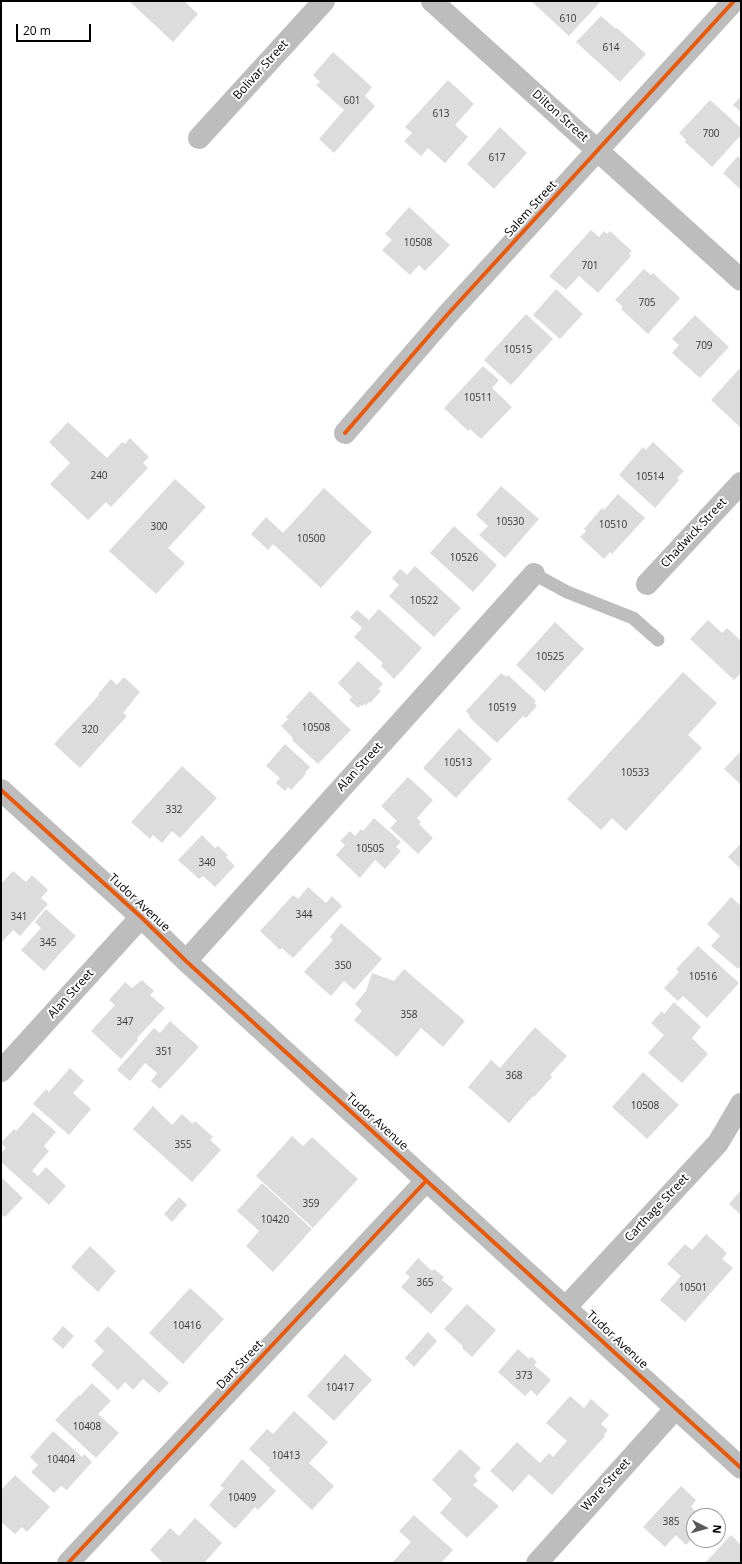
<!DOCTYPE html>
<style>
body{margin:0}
#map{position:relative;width:742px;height:1564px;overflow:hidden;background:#fff;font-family:"Open Sans",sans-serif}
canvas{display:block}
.frame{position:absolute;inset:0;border:2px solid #000;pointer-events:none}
.north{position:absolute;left:686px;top:1508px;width:40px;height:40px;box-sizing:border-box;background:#fff;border:1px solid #999;border-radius:50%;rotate:96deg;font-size:11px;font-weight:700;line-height:16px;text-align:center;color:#000}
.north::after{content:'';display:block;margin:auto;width:14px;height:18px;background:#595959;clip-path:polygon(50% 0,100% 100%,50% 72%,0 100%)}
.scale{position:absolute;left:16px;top:24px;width:75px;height:18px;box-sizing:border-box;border:2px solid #000;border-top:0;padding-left:5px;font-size:12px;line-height:14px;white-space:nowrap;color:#000;-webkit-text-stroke:3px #fff;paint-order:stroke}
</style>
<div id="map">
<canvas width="742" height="1564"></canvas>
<div class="frame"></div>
<div class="north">N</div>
<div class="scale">20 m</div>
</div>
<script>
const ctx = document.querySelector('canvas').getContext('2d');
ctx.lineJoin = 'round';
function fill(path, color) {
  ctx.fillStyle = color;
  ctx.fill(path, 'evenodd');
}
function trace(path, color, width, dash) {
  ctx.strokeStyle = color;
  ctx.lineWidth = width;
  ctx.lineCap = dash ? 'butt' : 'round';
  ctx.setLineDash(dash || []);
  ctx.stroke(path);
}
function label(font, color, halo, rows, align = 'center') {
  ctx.font = font + ' "Open Sans",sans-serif';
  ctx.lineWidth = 4;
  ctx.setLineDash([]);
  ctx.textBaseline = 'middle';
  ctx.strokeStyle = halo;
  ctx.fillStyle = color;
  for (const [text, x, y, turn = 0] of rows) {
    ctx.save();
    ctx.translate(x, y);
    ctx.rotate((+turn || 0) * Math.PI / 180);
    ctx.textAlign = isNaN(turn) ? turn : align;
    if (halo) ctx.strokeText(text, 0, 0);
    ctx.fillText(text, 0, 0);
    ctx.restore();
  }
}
fill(new Path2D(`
 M 129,1 L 184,1 L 198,14 L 173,42 Z
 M 531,1 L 601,1 L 569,36 Z
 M 601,16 L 616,29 L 617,28 L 646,54 L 620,82 L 576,42 Z
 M 333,52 L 372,87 L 365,96 L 375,106 L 334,153 L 319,139 L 344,110 L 316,85 L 320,82 L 313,75 Z
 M 448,80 L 474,104 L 455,125 L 468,137 L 445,163 L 428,148 L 421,156 L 404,141 L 412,133 L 405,127 Z
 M 741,96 L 741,112 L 733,105 Z
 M 710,100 L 741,128 L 741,135 L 712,167 L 685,142 L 686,140 L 679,133 Z
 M 500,127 L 527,153 L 494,189 L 467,164 Z
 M 738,156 L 741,160 L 741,190 L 723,173 Z
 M 409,207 L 450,245 L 425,271 L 419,265 L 410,275 L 382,250 L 392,240 L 385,234 Z
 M 591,230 L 599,237 L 604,231 L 607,234 L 610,231 L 632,251 L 629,254 L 631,256 L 598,293 L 579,276 L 566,290 L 549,276 Z
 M 644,269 L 651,275 L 653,273 L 680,298 L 648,334 L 621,309 L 623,307 L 615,300 Z
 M 556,289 L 583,314 L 560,339 L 533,315 Z
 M 526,314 L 553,339 L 511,385 L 484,360 Z
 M 695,315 L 729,347 L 700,378 L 672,353 L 679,345 L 672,339 Z
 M 483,366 L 499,380 L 492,388 L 512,407 L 481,439 L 470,429 L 468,431 L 444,408 Z
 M 741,367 L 741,428 L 711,400 Z
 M 68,422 L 107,458 L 122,442 L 125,444 L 130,438 L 149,457 L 143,463 L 148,468 L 111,507 L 106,502 L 88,520 L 50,484 L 70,463 L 49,442 Z
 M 653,442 L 684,471 L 677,478 L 679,480 L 655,508 L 619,475 L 643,447 L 646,450 Z
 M 175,479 L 206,507 L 168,548 L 185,563 L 156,594 L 109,551 Z
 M 501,486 L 539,519 L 505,558 L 479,535 L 488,526 L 476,515 Z
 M 324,488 L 372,532 L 321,588 L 273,544 L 268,550 L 251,534 L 266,517 L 283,533 Z
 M 618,494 L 645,518 L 612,554 L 610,552 L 604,559 L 580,537 L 586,531 L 584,529 L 602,508 L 604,510 Z
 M 454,526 L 497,565 L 473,592 L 430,553 Z
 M 415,566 L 461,608 L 434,637 L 389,596 L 399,585 L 392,578 L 400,569 L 407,575 Z
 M 379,609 L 422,648 L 394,679 L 381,666 L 383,663 L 354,637 L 362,628 L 350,617 L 357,610 L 369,620 Z
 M 708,620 L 722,633 L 727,628 L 741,641 L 741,673 L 734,680 L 690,639 Z
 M 555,622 L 584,649 L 545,692 L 516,665 Z
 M 358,661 L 383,684 L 378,689 L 381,691 L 370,703 L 369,702 L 365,706 L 365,703 L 362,706 L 361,705 L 358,708 L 349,700 L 352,697 L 338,683 Z
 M 683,672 L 717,703 L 688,735 L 702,748 L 626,831 L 612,818 L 601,830 L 567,799 Z
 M 501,673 L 506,677 L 508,675 L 536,701 L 534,703 L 537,706 L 526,718 L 523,716 L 497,743 L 469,717 L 470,716 L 466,711 Z
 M 124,677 L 140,692 L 123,713 L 127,716 L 80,768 L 54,744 L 99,695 L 98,694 L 111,679 L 117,685 Z
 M 310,691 L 351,730 L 318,764 L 292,740 L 293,738 L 281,726 L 288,719 L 286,717 Z
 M 459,728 L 492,759 L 456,798 L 423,768 Z
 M 285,744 L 310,767 L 305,773 L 306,774 L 291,790 L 288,787 L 285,791 L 276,783 L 280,778 L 266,766 Z
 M 741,751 L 741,785 L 724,769 Z
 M 182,766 L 217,798 L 180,838 L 172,831 L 162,843 L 153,835 L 150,839 L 131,822 Z
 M 408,777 L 433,800 L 417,818 L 421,822 L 419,824 L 433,838 L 418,854 L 390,828 L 397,821 L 381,806 Z
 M 374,818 L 401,842 L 396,847 L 401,851 L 385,869 L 375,860 L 360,878 L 336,855 L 345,845 L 340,841 L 350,831 L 355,836 L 361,829 L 363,831 Z
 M 202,835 L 215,848 L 218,846 L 228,855 L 226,857 L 235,866 L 215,887 L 203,876 L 199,879 L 178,860 Z
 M 741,843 L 741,869 L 728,857 Z
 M 13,871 L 26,882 L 32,875 L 48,890 L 41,898 L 48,904 L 20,936 L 13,930 L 1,943 L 1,882 L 2,883 Z
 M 308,887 L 326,903 L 332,896 L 342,906 L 293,958 L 282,948 L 280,950 L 260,931 L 293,895 L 298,899 Z
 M 731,897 L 741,906 L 741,965 L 738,969 L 711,946 L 720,936 L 707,924 Z
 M 46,909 L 76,936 L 44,971 L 21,950 L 41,928 L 35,922 Z
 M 341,923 L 382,959 L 354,990 L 344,981 L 331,996 L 304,972 L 333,940 L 330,937 Z
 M 698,946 L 739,983 L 707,1018 L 683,996 L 678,1001 L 664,988 L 679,972 L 676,969 Z
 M 404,969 L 465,1021 L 443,1047 L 421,1028 L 397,1057 L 354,1020 L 362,1011 L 355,1004 L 366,991 L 372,973 L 394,981 Z
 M 142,980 L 154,991 L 150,995 L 165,1008 L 137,1038 L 138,1040 L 121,1059 L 91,1031 L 115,1005 L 109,1000 L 125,982 L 132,988 Z
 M 674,1002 L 701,1027 L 692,1038 L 708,1054 L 682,1083 L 648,1053 L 664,1035 L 651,1023 L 662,1011 L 664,1014 Z
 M 170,1021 L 199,1047 L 160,1089 L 151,1081 L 157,1073 L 145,1063 L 130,1081 L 117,1070 L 154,1028 L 160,1033 Z
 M 535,1027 L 567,1056 L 550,1075 L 552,1077 L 534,1097 L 533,1096 L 509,1123 L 468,1087 L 491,1060 L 500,1068 Z
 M 70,1068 L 84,1081 L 73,1093 L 91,1109 L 69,1135 L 33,1104 L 46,1089 L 49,1092 Z
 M 643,1072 L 679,1105 L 647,1139 L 612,1107 Z
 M 153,1106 L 172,1125 L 182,1114 L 193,1124 L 195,1121 L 213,1137 L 210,1140 L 221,1150 L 192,1182 L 133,1129 Z
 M 33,1112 L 56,1132 L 44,1146 L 49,1151 L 32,1171 L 38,1176 L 46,1167 L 66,1186 L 49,1205 L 1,1162 L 1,1153 L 6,1148 L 1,1143 L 14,1129 L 16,1131 Z
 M 292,1136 L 303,1146 L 312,1137 L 358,1179 L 313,1228 L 256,1176 Z
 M 1,1177 L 23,1198 L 5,1217 L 1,1214 Z
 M 262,1183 L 312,1229 L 273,1272 L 246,1246 L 259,1231 L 237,1211 Z
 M 741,1190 L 741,1215 L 729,1204 Z
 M 179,1197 L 187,1205 L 172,1222 L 164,1214 Z
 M 706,1234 L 727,1253 L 722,1259 L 733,1268 L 685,1322 L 660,1300 L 681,1276 L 667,1264 L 685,1244 L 692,1250 Z
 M 90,1246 L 116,1271 L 98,1292 L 71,1267 Z
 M 418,1258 L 432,1271 L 434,1269 L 444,1277 L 442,1280 L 453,1289 L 431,1314 L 401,1287 L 410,1277 L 405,1273 Z
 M 190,1288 L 224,1319 L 183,1364 L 149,1333 Z
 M 467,1304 L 496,1330 L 472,1357 L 462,1348 L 463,1346 L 444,1329 Z
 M 63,1326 L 74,1336 L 63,1349 L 52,1339 Z
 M 108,1326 L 169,1383 L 159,1393 L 143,1379 L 133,1390 L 125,1382 L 118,1390 L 91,1365 L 104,1351 L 94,1341 Z
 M 428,1332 L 437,1341 L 414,1367 L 405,1358 Z
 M 518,1349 L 529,1359 L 531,1356 L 537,1362 L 534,1365 L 551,1380 L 537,1396 L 531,1390 L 525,1396 L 498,1372 Z
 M 345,1354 L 372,1380 L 334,1421 L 307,1396 Z
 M 92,1383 L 111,1401 L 98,1414 L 119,1433 L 96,1458 L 55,1420 L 79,1395 L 80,1396 Z
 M 570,1396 L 584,1408 L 591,1399 L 609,1415 L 601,1424 L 608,1430 L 604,1434 L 605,1436 L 552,1495 L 529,1474 L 513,1492 L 490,1471 L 517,1442 L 540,1463 L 549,1453 L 553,1457 L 567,1441 L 546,1423 Z
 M 294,1411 L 328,1442 L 309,1463 L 334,1486 L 312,1510 L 268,1469 L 271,1469 L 249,1449 L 267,1429 L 273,1434 Z
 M 53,1431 L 82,1457 L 84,1454 L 92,1462 L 67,1490 L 61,1486 L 54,1493 L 31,1472 L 38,1465 L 30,1457 Z
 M 460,1449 L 481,1468 L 474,1476 L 478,1481 L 473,1485 L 499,1506 L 467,1538 L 440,1513 L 452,1499 L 432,1480 Z
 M 242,1459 L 276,1491 L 258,1510 L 255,1507 L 235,1529 L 209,1505 L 224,1488 L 220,1486 Z
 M 15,1475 L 50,1507 L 27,1532 L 22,1527 L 15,1534 L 1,1522 L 1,1490 Z
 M 681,1486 L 696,1500 L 691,1507 L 701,1516 L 694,1516 L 694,1536 L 686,1545 L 676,1535 L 665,1547 L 643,1527 Z
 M 414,1515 L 453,1550 L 441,1563 L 392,1563 L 411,1542 L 399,1531 Z
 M 195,1518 L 222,1543 L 204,1563 L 163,1563 L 150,1550 L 170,1528 L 179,1536 Z
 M 731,1535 L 741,1545 L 741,1563 L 705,1563 Z`), '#dcdcdc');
trace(new Path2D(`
 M 534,574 L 567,592 L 633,618 L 658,640`), '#bdbdbd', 13);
trace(new Path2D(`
 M 432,1 L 741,280
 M 199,138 L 324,1
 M 345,433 L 447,315 L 734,1
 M 647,584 L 741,483
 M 1,790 L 141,917 L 186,961 L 741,1468
 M 186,961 L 534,574
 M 1,1071 L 141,917
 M 566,1307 L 718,1143 L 741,1104
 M 68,1563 L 426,1181
 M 537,1563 L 676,1408`), '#bdbdbd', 22);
trace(new Path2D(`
 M 345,433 L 447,315 L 734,1
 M 1,790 L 141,917 L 186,961 L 741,1468
 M 68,1563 L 426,1181`), '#e8590c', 4);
label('10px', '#373737', null, [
 ["610",568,19],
 ["614",611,48],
 ["601",352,101],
 ["613",441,114],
 ["700",711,134],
 ["617",497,158],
 ["10508",418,243],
 ["701",590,266],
 ["705",647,303],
 ["709",704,346],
 ["10515",518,350],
 ["10511",478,398],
 ["240",99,476],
 ["10514",650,477],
 ["10530",510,522],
 ["10510",613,525],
 ["300",159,527],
 ["10500",311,539],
 ["10526",464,558],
 ["10522",424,601],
 ["10525",550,657],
 ["10519",502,708],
 ["10508",316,728],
 ["320",90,730],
 ["10513",458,763],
 ["10533",635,773],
 ["332",174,810],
 ["10505",370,849],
 ["340",207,863],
 ["344",304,915],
 ["341",19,917],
 ["345",48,943],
 ["350",343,966],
 ["10516",703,977],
 ["358",409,1015],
 ["347",125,1022],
 ["351",164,1052],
 ["368",514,1076],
 ["10508",645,1106],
 ["355",183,1145],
 ["359",311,1204],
 ["10420",275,1220],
 ["365",425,1283],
 ["10501",693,1288],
 ["10416",187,1326],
 ["373",524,1376],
 ["10417",340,1388],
 ["10408",87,1427],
 ["10413",286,1456],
 ["10404",61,1460],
 ["10409",242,1498],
 ["385",671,1522]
]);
label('12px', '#000', '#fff', [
 ["Bolivar Street",261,70,-48],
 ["Dilton Street",560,116,42],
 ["Salem Street",531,209,-48],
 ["Chadwick Street",694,533,-47],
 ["Alan Street",360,767,-48],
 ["Tudor Avenue",139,903,43],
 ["Alan Street",71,994,-48],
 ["Tudor Avenue",377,1122,42],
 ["Carthage Street",657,1208,-47],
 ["Tudor Avenue",617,1340,43],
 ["Dart Street",240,1365,-47],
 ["Ware Street",606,1485,-48]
]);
</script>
